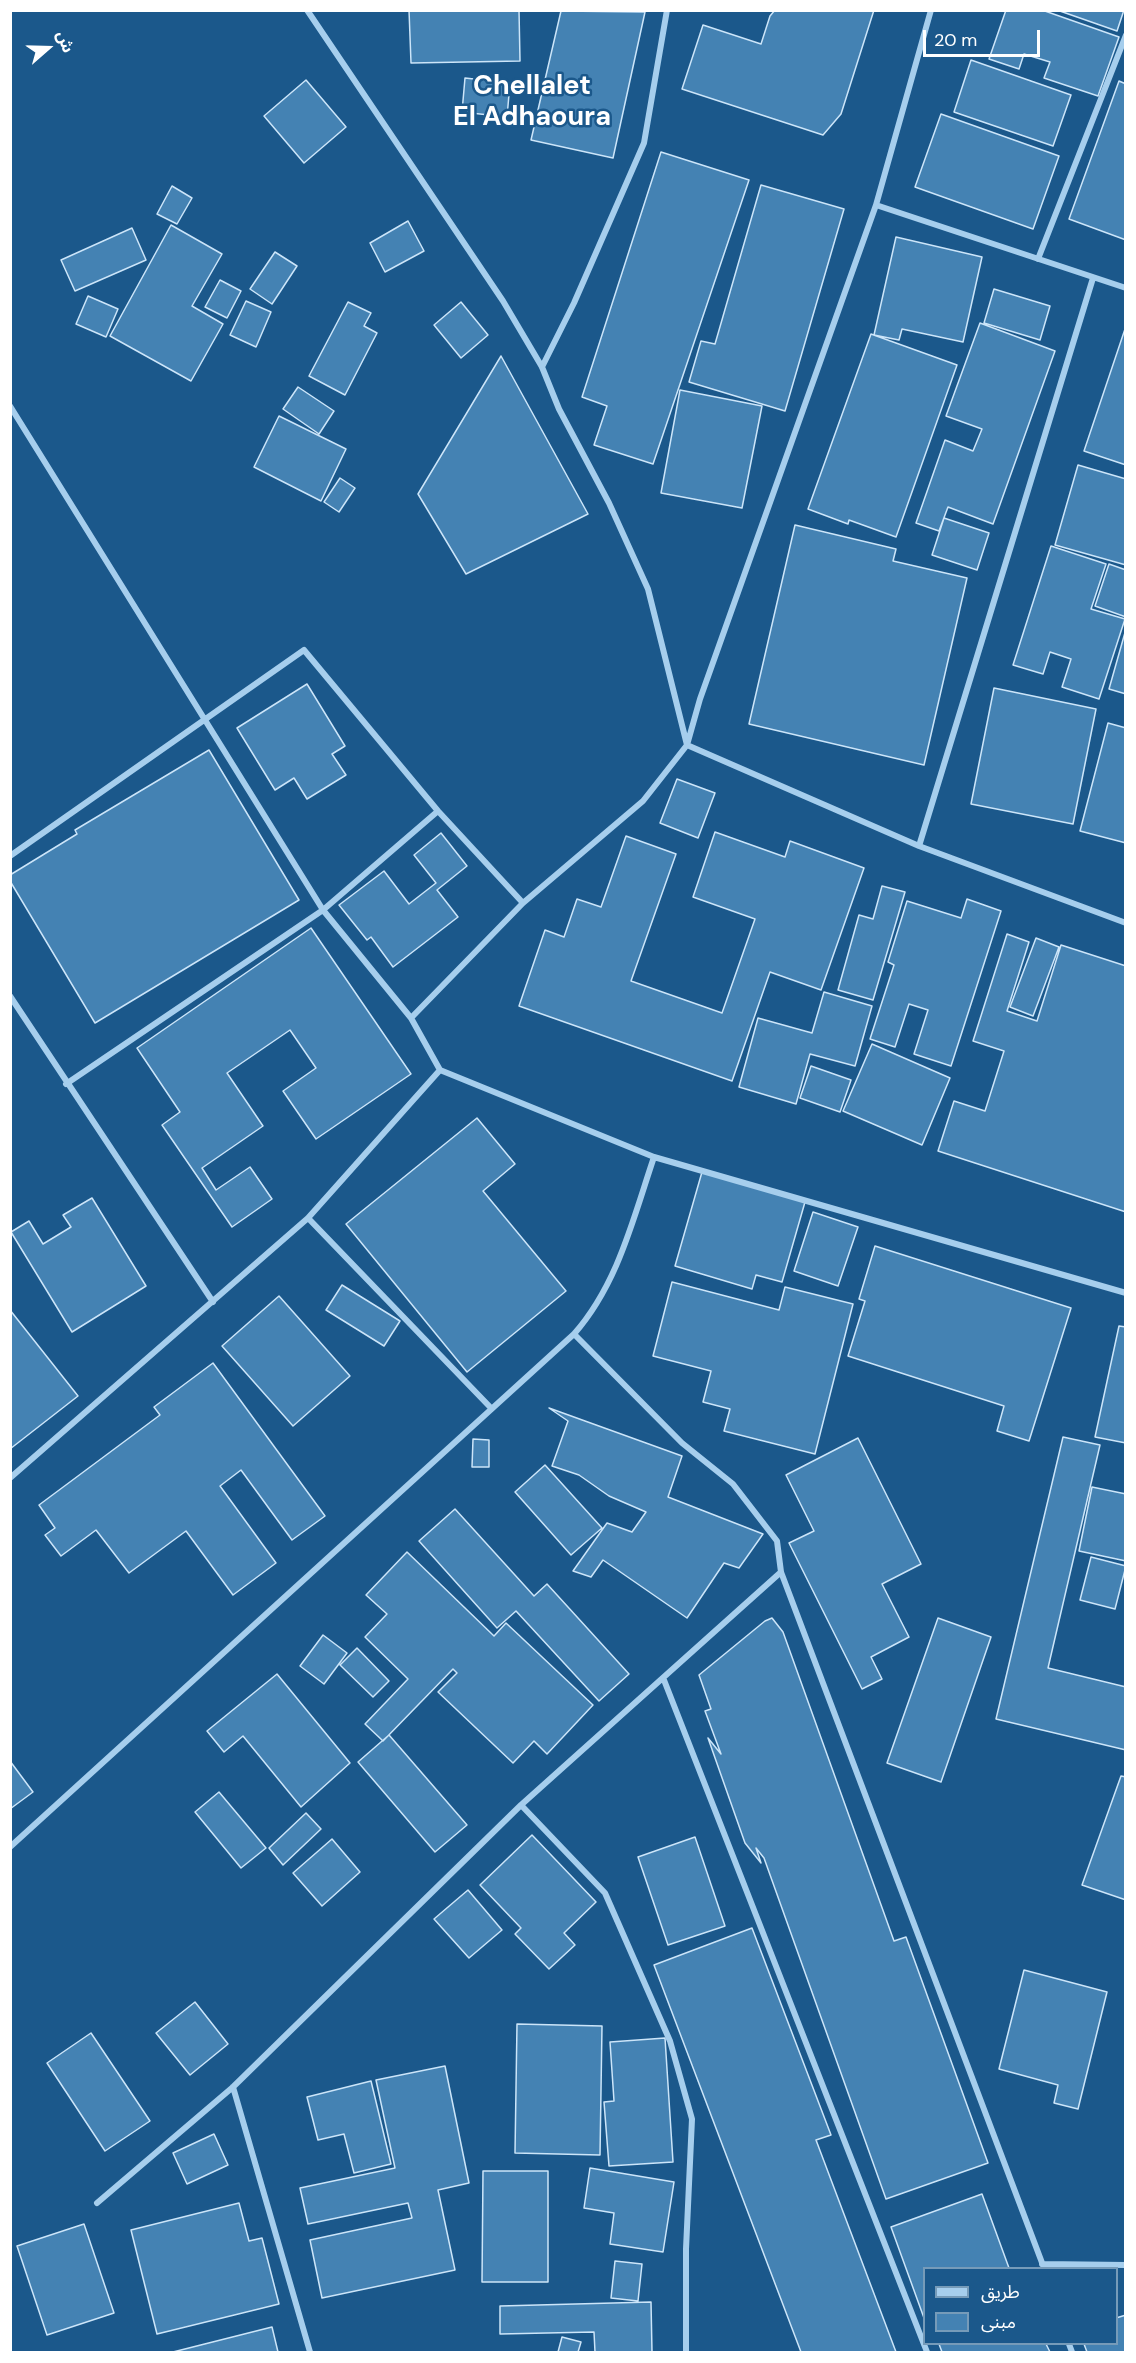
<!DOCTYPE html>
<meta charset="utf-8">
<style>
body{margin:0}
#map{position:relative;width:1136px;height:2363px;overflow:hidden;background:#1b588b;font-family:"DM Sans","Noto Sans Arabic",sans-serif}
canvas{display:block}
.frame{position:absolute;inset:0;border:12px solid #fff;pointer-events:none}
.legend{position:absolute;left:923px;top:2267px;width:195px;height:78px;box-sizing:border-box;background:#1b588b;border:2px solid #769bb9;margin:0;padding:8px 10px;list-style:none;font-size:18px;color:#fff}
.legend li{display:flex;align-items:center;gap:12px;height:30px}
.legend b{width:30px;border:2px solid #769bb9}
.north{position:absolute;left:18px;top:18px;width:60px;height:60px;-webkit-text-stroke:4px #1b588b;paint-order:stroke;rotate:70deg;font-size:16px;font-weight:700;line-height:24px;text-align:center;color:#fff}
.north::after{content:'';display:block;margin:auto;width:21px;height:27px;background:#fff;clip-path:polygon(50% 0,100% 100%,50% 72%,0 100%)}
.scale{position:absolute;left:923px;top:30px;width:117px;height:27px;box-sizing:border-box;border:3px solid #fff;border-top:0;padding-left:8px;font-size:18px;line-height:21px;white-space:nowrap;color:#fff;-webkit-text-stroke:4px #1b588b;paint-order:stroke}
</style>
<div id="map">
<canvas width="1136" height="2363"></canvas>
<div class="frame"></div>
<ul class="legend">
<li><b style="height:8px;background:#a6ceed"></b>طريق</li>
<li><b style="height:16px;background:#4482b3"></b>مبنى</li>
</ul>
<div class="north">ش</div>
<div class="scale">20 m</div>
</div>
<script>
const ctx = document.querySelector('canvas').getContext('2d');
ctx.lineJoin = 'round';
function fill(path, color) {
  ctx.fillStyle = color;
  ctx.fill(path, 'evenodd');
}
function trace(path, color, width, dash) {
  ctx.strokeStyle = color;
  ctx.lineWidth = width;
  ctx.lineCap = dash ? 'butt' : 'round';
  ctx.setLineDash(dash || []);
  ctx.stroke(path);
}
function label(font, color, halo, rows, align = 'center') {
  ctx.font = font + ' "DM Sans",sans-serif';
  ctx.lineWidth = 5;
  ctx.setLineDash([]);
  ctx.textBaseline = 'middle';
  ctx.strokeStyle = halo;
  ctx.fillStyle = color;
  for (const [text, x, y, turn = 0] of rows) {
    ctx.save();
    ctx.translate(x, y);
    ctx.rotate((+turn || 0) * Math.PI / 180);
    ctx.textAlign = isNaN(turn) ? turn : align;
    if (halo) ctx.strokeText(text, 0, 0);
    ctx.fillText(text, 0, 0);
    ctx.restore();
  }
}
const building = new Path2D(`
 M 409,10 L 519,10 L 520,61 L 411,63 Z
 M 775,10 L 874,10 L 841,114 L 823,135 L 682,89 L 703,25 L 761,44 L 770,16 Z
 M 1006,10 L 1042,10 L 1119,37 L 1098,96 L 1044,78 L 1050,62 L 1024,54 L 1019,69 L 989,59 Z
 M 1057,10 L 1124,10 L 1117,31 Z
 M 561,11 L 645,12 L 613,158 L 531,140 Z
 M 971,60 L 1071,95 L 1053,146 L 954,112 Z
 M 465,78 L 510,83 L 507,117 L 462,112 Z
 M 306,80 L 346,127 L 304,163 L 264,116 Z
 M 1119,81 L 1126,84 L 1126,240 L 1069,219 Z
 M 941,114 L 1059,156 L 1033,229 L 915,187 Z
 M 661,152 L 749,180 L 653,464 L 594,445 L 607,406 L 582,397 Z
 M 761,185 L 844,209 L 785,411 L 689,382 L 701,341 L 715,344 Z
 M 172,186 L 192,198 L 177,224 L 157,214 Z
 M 408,221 L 424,251 L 385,272 L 370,243 Z
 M 171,225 L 222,254 L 192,306 L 223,324 L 191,381 L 110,336 Z
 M 132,228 L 146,260 L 75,291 L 61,260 Z
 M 896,237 L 982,257 L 963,342 L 902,329 L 899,340 L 874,335 Z
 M 275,252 L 297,266 L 272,304 L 250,289 Z
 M 220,280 L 241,291 L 227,318 L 205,307 Z
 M 994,289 L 1050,306 L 1040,340 L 984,323 Z
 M 88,296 L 118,309 L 106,337 L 76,324 Z
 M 246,301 L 271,312 L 256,347 L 230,335 Z
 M 348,302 L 371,313 L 364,326 L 377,333 L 345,395 L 309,376 Z
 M 461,302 L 488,335 L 461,358 L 434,325 Z
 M 980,323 L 1055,351 L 993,524 L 948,507 L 939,531 L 916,523 L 945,440 L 973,451 L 982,429 L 946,416 Z
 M 1126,326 L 1126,465 L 1084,451 Z
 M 871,334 L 957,365 L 896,537 L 849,520 L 848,524 L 808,509 Z
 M 501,356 L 588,514 L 466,574 L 418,494 Z
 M 298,387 L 334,411 L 319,434 L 283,409 Z
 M 680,390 L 762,406 L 742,508 L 661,493 Z
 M 279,416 L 346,449 L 321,501 L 254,467 Z
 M 1078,465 L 1126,479 L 1126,565 L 1055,545 Z
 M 340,478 L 355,488 L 339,512 L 324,502 Z
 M 944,518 L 989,533 L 977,570 L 932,555 Z
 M 795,525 L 896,549 L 893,561 L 967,578 L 924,765 L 749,724 Z
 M 1051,546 L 1106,564 L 1091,609 L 1125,619 L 1099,699 L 1062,687 L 1071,659 L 1050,652 L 1043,674 L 1013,665 Z
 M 1109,564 L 1126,570 L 1126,617 L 1095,606 Z
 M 1126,629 L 1126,694 L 1109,689 Z
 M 307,684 L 345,746 L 332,754 L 346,775 L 307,799 L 294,778 L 275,790 L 237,728 Z
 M 994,688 L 1096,709 L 1073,824 L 971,804 Z
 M 1108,723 L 1126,728 L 1126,843 L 1080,831 Z
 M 209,750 L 299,900 L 95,1023 L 10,881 L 10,875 L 77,834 L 75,830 Z
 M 677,779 L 715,793 L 698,838 L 660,823 Z
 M 715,832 L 785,857 L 790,841 L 864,868 L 821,990 L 770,972 L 732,1081 L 519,1006 L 545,930 L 564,937 L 577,899 L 601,907 L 626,836 L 676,854 L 631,981 L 722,1013 L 755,919 L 693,897 Z
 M 441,833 L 467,866 L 437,890 L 458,917 L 393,967 L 371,937 L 367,940 L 339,905 L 384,871 L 409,904 L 436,883 L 414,855 Z
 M 882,886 L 905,892 L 873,1000 L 838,990 L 859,915 L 873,919 Z
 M 967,899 L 1001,911 L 951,1066 L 914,1054 L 928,1010 L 909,1004 L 895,1047 L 870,1039 L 894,965 L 888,962 L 907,901 L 961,918 Z
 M 311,928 L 411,1074 L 316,1139 L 283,1091 L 316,1068 L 290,1030 L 227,1073 L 263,1126 L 202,1168 L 216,1190 L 250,1167 L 272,1199 L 232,1227 L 162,1125 L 180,1112 L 137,1048 Z
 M 1007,934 L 1029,942 L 1007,1011 L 1037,1021 L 1061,945 L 1126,966 L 1126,1212 L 938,1151 L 954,1101 L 985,1111 L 1004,1051 L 973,1041 Z
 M 1036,938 L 1059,947 L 1033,1016 L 1010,1007 Z
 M 824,992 L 872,1006 L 855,1066 L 810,1054 L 796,1104 L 739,1087 L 758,1018 L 812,1033 Z
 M 872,1044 L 950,1078 L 922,1145 L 843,1111 Z
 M 811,1066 L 851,1080 L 840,1112 L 800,1098 Z
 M 477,1118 L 515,1164 L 483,1191 L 566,1291 L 467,1372 L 346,1224 Z
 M 702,1172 L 805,1202 L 782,1282 L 756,1275 L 752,1289 L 675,1266 Z
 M 92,1198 L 146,1286 L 72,1332 L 11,1232 L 29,1221 L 43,1244 L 71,1227 L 63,1215 Z
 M 813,1212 L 858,1227 L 838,1286 L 794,1271 Z
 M 875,1246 L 1071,1308 L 1029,1441 L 997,1431 L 1004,1406 L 848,1356 L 865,1301 L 859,1299 Z
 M 672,1282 L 779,1310 L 785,1287 L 853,1304 L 815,1454 L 724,1431 L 730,1409 L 703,1402 L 711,1371 L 653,1356 Z
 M 342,1285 L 400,1321 L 384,1346 L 326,1310 Z
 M 279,1296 L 350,1376 L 293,1426 L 222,1346 Z
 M 10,1310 L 78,1396 L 10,1449 Z
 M 1119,1326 L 1126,1327 L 1126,1443 L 1095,1437 Z
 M 213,1363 L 325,1516 L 292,1540 L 241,1470 L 220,1486 L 276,1563 L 233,1595 L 186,1531 L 129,1573 L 96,1530 L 61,1556 L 45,1535 L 55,1528 L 39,1505 L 160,1415 L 154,1407 Z
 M 549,1408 L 682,1456 L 668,1497 L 763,1534 L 739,1568 L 724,1563 L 687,1618 L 603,1560 L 591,1577 L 573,1571 L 607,1523 L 632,1532 L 646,1512 L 609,1496 L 579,1475 L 552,1466 L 568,1421 Z
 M 1063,1437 L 1100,1445 L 1048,1668 L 1126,1687 L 1126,1750 L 996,1719 Z
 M 858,1438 L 921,1564 L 882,1584 L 909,1637 L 871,1657 L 882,1679 L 862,1689 L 789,1543 L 814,1531 L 786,1475 Z
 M 473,1439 L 489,1440 L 489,1467 L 472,1467 Z
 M 545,1465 L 602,1528 L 571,1555 L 515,1492 Z
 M 1092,1487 L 1126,1494 L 1126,1561 L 1079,1551 Z
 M 455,1509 L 534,1596 L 547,1584 L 629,1674 L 599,1701 L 516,1611 L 497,1628 L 419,1541 Z
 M 407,1552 L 494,1636 L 506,1623 L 593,1705 L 547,1754 L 534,1741 L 513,1763 L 438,1692 L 457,1673 L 453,1669 L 383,1741 L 365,1724 L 408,1679 L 365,1637 L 387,1614 L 366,1595 Z
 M 1091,1557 L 1126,1566 L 1115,1609 L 1080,1600 Z
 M 772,1618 L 783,1632 L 894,1941 L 906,1937 L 988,2163 L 886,2199 L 764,1858 L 756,1848 L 761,1863 L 745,1843 L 708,1738 L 721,1754 L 705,1711 L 711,1709 L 699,1675 L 765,1621 Z
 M 938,1618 L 991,1637 L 941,1782 L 887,1763 Z
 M 323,1635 L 347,1653 L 324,1684 L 300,1666 Z
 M 357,1648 L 389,1681 L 373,1697 L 340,1665 Z
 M 277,1674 L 350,1763 L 301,1807 L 243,1736 L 224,1752 L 207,1731 Z
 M 389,1735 L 467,1825 L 435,1852 L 358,1762 Z
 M 10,1761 L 33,1792 L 10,1809 Z
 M 1121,1776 L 1126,1777 L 1126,1900 L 1082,1885 Z
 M 219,1792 L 266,1848 L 241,1868 L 195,1812 Z
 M 306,1813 L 321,1829 L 283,1865 L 269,1848 Z
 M 532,1835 L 596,1902 L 564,1933 L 575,1945 L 549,1969 L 515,1934 L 521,1928 L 480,1885 Z
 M 695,1837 L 725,1926 L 668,1945 L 638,1857 Z
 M 332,1839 L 360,1872 L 322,1906 L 293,1873 Z
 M 468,1890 L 502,1930 L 469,1958 L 434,1919 Z
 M 752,1928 L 831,2135 L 816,2140 L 896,2352 L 801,2352 L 654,1965 Z
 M 1024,1970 L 1107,1992 L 1078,2109 L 1054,2103 L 1058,2085 L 999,2069 Z
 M 195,2002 L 228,2044 L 190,2075 L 156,2033 Z
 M 517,2024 L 602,2026 L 600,2155 L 515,2153 Z
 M 91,2033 L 150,2121 L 105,2151 L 47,2063 Z
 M 665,2038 L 673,2162 L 609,2166 L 604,2102 L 614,2101 L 610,2042 Z
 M 445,2066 L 469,2183 L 438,2190 L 455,2270 L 322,2298 L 310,2240 L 412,2218 L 408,2203 L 308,2224 L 300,2188 L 395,2168 L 376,2080 Z
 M 371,2081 L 391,2164 L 354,2173 L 344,2134 L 318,2140 L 307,2097 Z
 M 214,2134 L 228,2165 L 187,2184 L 173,2153 Z
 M 590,2168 L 674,2182 L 663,2252 L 610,2244 L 614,2213 L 584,2208 Z
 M 483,2171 L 548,2171 L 548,2282 L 482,2282 Z
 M 982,2194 L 1009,2268 L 924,2268 L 924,2318 L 891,2227 Z
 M 239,2203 L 249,2241 L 262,2238 L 279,2304 L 157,2334 L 131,2230 Z
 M 84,2224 L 114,2313 L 47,2335 L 17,2246 Z
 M 615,2261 L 642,2264 L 638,2301 L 611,2298 Z
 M 651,2302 L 652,2352 L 595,2352 L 594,2332 L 500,2334 L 500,2306 Z
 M 1126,2315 L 1126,2352 L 1087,2352 L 1084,2344 L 1116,2344 L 1116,2318 Z
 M 272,2327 L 278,2352 L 173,2352 Z
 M 562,2337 L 581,2342 L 578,2352 L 558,2352 Z
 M 939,2344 L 1046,2344 L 1050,2352 L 942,2352 Z`);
fill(building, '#4482b3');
trace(building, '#cce5f9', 1.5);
trace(new Path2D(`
 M 307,10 L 503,301 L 542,367 L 559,409 L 609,503 L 648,589 L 687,745 L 919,846 L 1126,923
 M 876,205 L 1126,288
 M 1038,259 L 1126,35
 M 542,367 L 574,303 L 644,143 L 667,10
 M 10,406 L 323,910 L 411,1018 L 440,1070 L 654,1157 L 1126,1293
 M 919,846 L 1093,278
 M 10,856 L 304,650 L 438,811 L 523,903
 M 10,996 L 213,1302
 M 411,1018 L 523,903 L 643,801 L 687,745 L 700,699 L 876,205 L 931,10
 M 66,1084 L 323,910 L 438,811
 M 308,1218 L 491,1408
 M 574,1334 L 682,1443 L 733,1484 L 777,1541 L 781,1572 L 1044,2268
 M 10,1478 L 308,1218 L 440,1070
 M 664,1680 L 927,2352
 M 521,1805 L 605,1893 L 670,2041 L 692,2119 L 686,2249 L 686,2352
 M 10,1847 L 574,1334 C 618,1284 633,1219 654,1157
 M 233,2087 L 310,2352
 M 97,2203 L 233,2087 L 521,1805 L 781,1572
 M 1042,2264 L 1126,2265
 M 1069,2344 L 1072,2352`), '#a6ceed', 6);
label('bold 27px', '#fff', '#1b588b', [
 ["Chellalet",532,87],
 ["El Adhaoura",532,118]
]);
</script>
